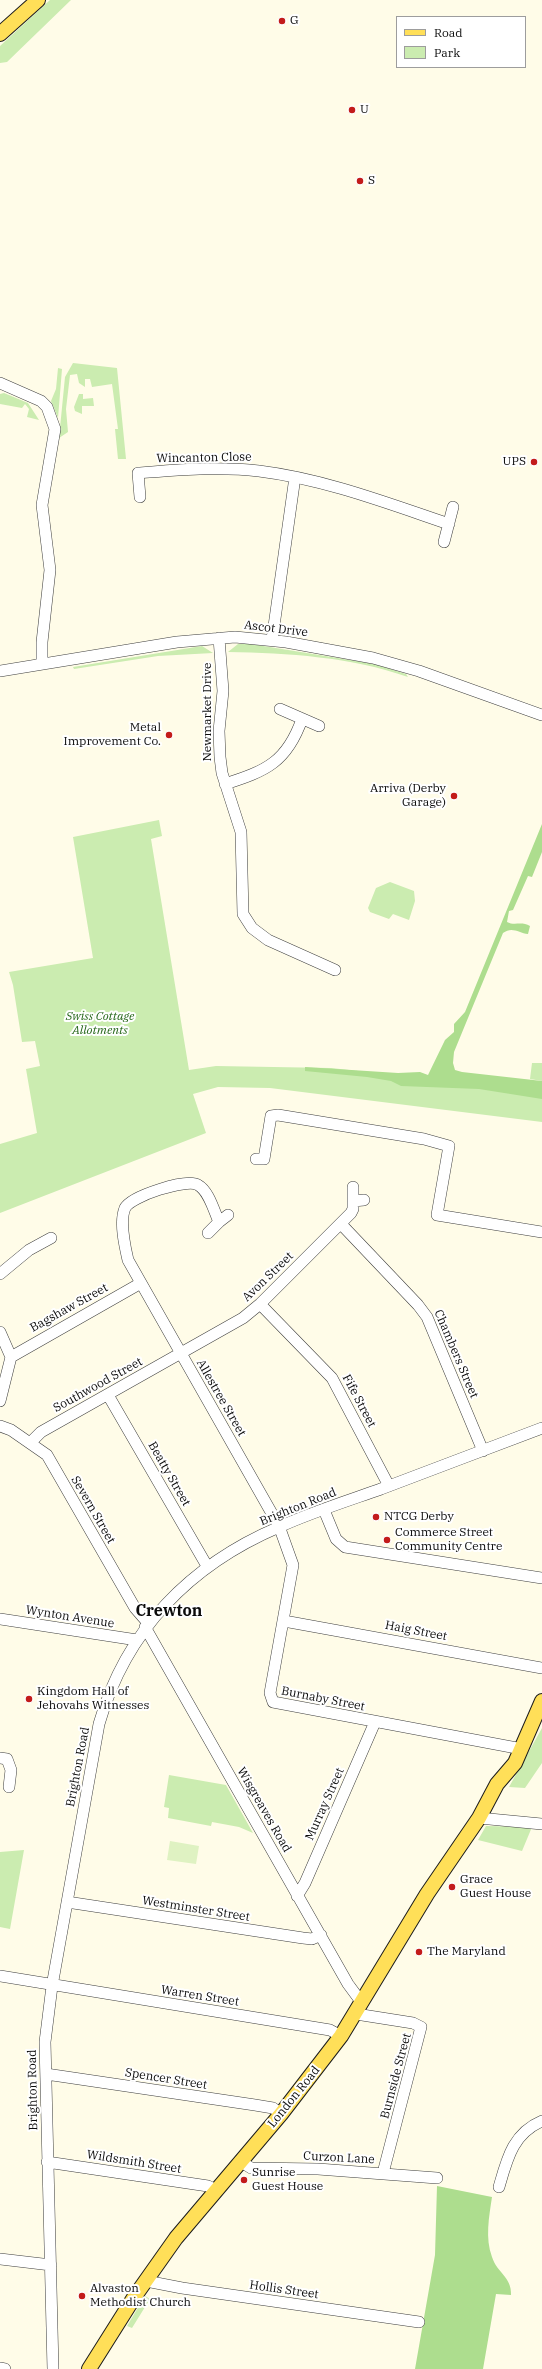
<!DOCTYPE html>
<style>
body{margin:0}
#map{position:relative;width:542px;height:2369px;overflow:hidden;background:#fffce8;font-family:"IBM Plex Serif",serif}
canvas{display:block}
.legend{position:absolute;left:396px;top:16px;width:130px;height:52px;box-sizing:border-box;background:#fff;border:1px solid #9d9d9d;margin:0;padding:5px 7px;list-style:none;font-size:12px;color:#0b0b0b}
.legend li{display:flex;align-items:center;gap:8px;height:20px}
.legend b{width:20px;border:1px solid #9d9d9d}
</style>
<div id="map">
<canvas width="542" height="2369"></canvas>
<ul class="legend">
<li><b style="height:5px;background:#ffdf58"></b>Road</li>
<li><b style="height:11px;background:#cbecb0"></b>Park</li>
</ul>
</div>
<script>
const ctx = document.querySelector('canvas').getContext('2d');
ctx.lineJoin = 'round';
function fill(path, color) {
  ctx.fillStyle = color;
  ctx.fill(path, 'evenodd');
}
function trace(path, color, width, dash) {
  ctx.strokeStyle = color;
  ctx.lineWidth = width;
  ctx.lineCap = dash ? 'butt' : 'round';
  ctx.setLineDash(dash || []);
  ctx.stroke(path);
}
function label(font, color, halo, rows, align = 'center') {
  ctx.font = font + ' "IBM Plex Serif",serif';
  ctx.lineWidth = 4;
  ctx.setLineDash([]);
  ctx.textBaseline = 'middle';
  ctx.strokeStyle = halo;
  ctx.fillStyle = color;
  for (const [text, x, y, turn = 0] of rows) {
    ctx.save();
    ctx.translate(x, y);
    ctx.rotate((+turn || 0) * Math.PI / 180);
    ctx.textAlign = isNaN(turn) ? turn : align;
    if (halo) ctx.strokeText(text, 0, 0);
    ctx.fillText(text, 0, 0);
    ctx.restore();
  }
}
fill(new Path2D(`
 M 50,0 L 71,0 L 7,62 L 0,63 L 0,46 Z
 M 73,363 L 117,368 L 126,459 L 118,459 L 115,429 L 118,429 L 112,384 L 92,387 L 90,379 L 85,379 L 85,387 L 79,383 L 77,374 L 70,375 L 66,409 L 68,432 L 59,438 L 65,377 Z
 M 58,368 L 62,369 L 58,418 L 51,401 L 56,389 Z
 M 4,393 L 28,403 L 39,420 L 27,417 L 29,409 L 25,404 L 22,408 L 0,404 L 0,394 Z
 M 79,394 L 83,394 L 83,399 L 93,398 L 94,406 L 82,406 L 82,414 L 75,411 L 74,407 Z
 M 238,644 L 251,644 L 375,664 L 406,674 L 408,677 C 351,657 288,653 228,652 Z
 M 202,646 L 213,653 L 158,656 L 74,669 L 73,667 Z
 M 159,820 L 162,836 L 151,839 L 189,1070 L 216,1066 L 331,1068 L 542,1091 L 542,1122 L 270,1088 L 218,1087 L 193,1094 L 206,1133 L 0,1213 L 0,1144 L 37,1133 L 26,1069 L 40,1066 L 35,1041 L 22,1042 L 13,985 L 9,972 L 93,958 L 73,837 Z
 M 390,882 L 414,891 L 415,901 L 409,920 L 393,914 L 389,919 L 370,912 L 368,908 L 376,888 Z
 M 532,1063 L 542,1063 L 542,1081 L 530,1079 Z
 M 542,1728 L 542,1763 L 525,1788 L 509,1787 Z
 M 169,1775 L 226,1785 L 253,1833 L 239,1827 L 212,1822 L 211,1826 L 168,1818 L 169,1808 L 164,1807 Z
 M 486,1826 L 532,1827 L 522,1851 L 478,1840 Z
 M 24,1850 L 10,1929 L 0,1927 L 0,1852 Z
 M 145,2296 L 150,2299 L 132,2328 L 127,2326 Z`), '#cbecb0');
fill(new Path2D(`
 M 542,824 L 542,852 L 532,877 L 528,876 L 513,910 L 509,911 L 507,922 C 514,926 522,921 530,926 L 528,934 C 519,933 512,926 503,933 L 454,1052 L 453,1063 L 455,1070 L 462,1072 L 542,1081 L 542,1099 L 479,1089 L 401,1086 L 391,1081 L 367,1077 L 305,1071 L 305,1067 L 398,1073 L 420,1072 L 428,1075 L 445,1040 L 454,1032 L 454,1024 L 465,1012 Z
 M 437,2186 L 492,2197 C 489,2217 485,2238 492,2257 C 497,2273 512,2277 511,2295 L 496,2294 L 483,2369 L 415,2369 L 435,2255 Z`), '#addd8e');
fill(new Path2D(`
 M 170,1841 L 199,1846 L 196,1864 L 167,1860 Z`), '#dff2c2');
const minor = new Path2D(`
 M 0,383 L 41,401 L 47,407 L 55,429 L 42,505 L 50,570 L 42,642 L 42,664
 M 140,497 L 138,473 C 178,470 219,466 259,471 C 324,479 387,503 449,524
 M 444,542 L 453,507
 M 219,638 L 223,691 L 219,731 L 220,757 L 222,773 L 241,832 L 243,914 L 252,928 L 268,940 L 335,970
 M 272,640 L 295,477
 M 0,671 L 177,642 L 235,637 L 286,642 L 373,658 L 419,671 L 542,715
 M 280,709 L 319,726
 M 225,784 C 266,771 287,762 302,719
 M 256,1159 L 264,1159 L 271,1116 L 278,1115 L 424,1139 L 449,1146 L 437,1215 L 542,1232
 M 353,1201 L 364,1200
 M 219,1222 L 228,1215
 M 341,1224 L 418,1305 L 427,1317 L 483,1451
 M 208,1233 L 219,1222 C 214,1211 209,1191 198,1185 C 187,1178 131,1196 125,1208 C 119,1222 125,1247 128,1260 L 279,1526 L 293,1565 L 270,1693 L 273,1702 L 522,1749
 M 0,1274 L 29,1250 L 51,1238
 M 260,1304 L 332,1378 L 389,1486
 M 0,1332 L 11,1357
 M 11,1357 L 141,1283
 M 108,1395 L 207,1566
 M 0,1401 L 11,1357
 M 0,1426 L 11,1430 L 47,1455 L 135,1608 L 148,1623
 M 31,1442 L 41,1432 L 243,1318 L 260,1304 L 351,1213 L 353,1209 L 353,1187
 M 324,1510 L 336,1539 L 345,1547 L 542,1578
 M 0,1619 L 137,1640
 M 284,1621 L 542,1668
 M 145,1627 L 348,1984 L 362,2003
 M 0,1758 L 7,1759 L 11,1770 L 9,1787
 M 479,1818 L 542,1824
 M 297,1896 L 305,1883 L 375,1722
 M 67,1902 L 303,1938 L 312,1939 L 321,1935
 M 0,1976 L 330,2030 L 341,2036
 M 356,2014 L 413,2023 L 421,2027 L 383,2173
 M 46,2074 L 255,2105 L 273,2108 L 281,2114
 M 240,2161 L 251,2168 L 318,2169 L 437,2178
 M 47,2162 L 208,2186 L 216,2190
 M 499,2187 C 507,2159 513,2133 542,2121
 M 0,2259 L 51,2265
 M 146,2281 L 182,2288 L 419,2322
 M 0,2368 L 5,2369
 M 53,2369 L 45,2042 L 52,1986 L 99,1724 C 126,1630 190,1565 279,1527 C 312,1512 347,1501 381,1489 C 435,1469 488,1448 542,1428`);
const major = new Path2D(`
 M 0,34 L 38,0
 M 89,2369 L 135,2296 L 176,2238 L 281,2114 L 341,2036 L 427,1894 L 479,1818 L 497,1784 L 515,1763 L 542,1701`);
trace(minor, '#3e3e3e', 12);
trace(major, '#1c1c1c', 16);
trace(minor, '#fff', 11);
trace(major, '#ffdf58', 14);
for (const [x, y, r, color] of [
 [282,21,4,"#c31b1a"],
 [352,110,4,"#c31b1a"],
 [360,181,4,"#c31b1a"],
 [534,462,4,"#c31b1a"],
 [169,735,4,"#c31b1a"],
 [454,796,4,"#c31b1a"],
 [376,1517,4,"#c31b1a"],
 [387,1540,4,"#c31b1a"],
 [29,1699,4,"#c31b1a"],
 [452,1887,4,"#c31b1a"],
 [419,1952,4,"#c31b1a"],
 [244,2180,4,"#c31b1a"],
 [82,2296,4,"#c31b1a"]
]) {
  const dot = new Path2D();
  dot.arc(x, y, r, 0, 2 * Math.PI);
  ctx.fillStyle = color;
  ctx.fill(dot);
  trace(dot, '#fff', 1.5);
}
label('12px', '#0b0b0b', '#fff', [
 ["G",290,21],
 ["U",360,110],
 ["S",368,181],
 ["UPS",526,462,"right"],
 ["Metal",161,728,"right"],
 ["Improvement Co.",161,742,"right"],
 ["Arriva (Derby",446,789,"right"],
 ["Garage)",446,803,"right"],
 ["NTCG Derby",384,1517],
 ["Commerce Street",395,1533],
 ["Community Centre",395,1547],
 ["Kingdom Hall of",37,1692],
 ["Jehovahs Witnesses",37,1706],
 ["Grace",460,1880],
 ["Guest House",460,1894],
 ["The Maryland",427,1952],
 ["Sunrise",252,2173],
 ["Guest House",252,2187],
 ["Alvaston",90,2289],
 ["Methodist Church",90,2303]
], 'left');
label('12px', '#0b0b0b', '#fff', [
 ["Wincanton Close",204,458,-1],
 ["Ascot Drive",276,629,7],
 ["Newmarket Drive",208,712,-90],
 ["Avon Street",268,1277,-44],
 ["Bagshaw Street",69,1308,-29],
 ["Chambers Street",456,1354,67],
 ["Southwood Street",98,1385,-29],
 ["Allestree Street",221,1398,60],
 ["Fife Street",359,1401,62],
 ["Beatty Street",169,1474,60],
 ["Brighton Road",298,1507,-22],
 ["Severn Street",93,1510,60],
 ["Wynton Avenue",70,1617,9],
 ["Haig Street",416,1631,11],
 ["Burnaby Street",323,1699,11],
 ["Brighton Road",78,1767,-79],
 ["Murray Street",325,1804,-66],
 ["Wisgreaves Road",264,1810,60],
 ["Westminster Street",196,1909,9],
 ["Warren Street",200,1996,9],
 ["Burnside Street",396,2076,-75],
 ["Spencer Street",166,2079,9],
 ["Brighton Road",33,2090,-91],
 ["London Road",294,2097,-51],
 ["Curzon Lane",339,2158,3],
 ["Wildsmith Street",134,2162,9],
 ["Hollis Street",284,2290,8]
]);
label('italic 12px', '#246618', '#fff', [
 ["Swiss Cottage",100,1017],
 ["Allotments",100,1031]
]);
label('bold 16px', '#0b0b0b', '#fff', [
 ["Crewton",169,1611]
]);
</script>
